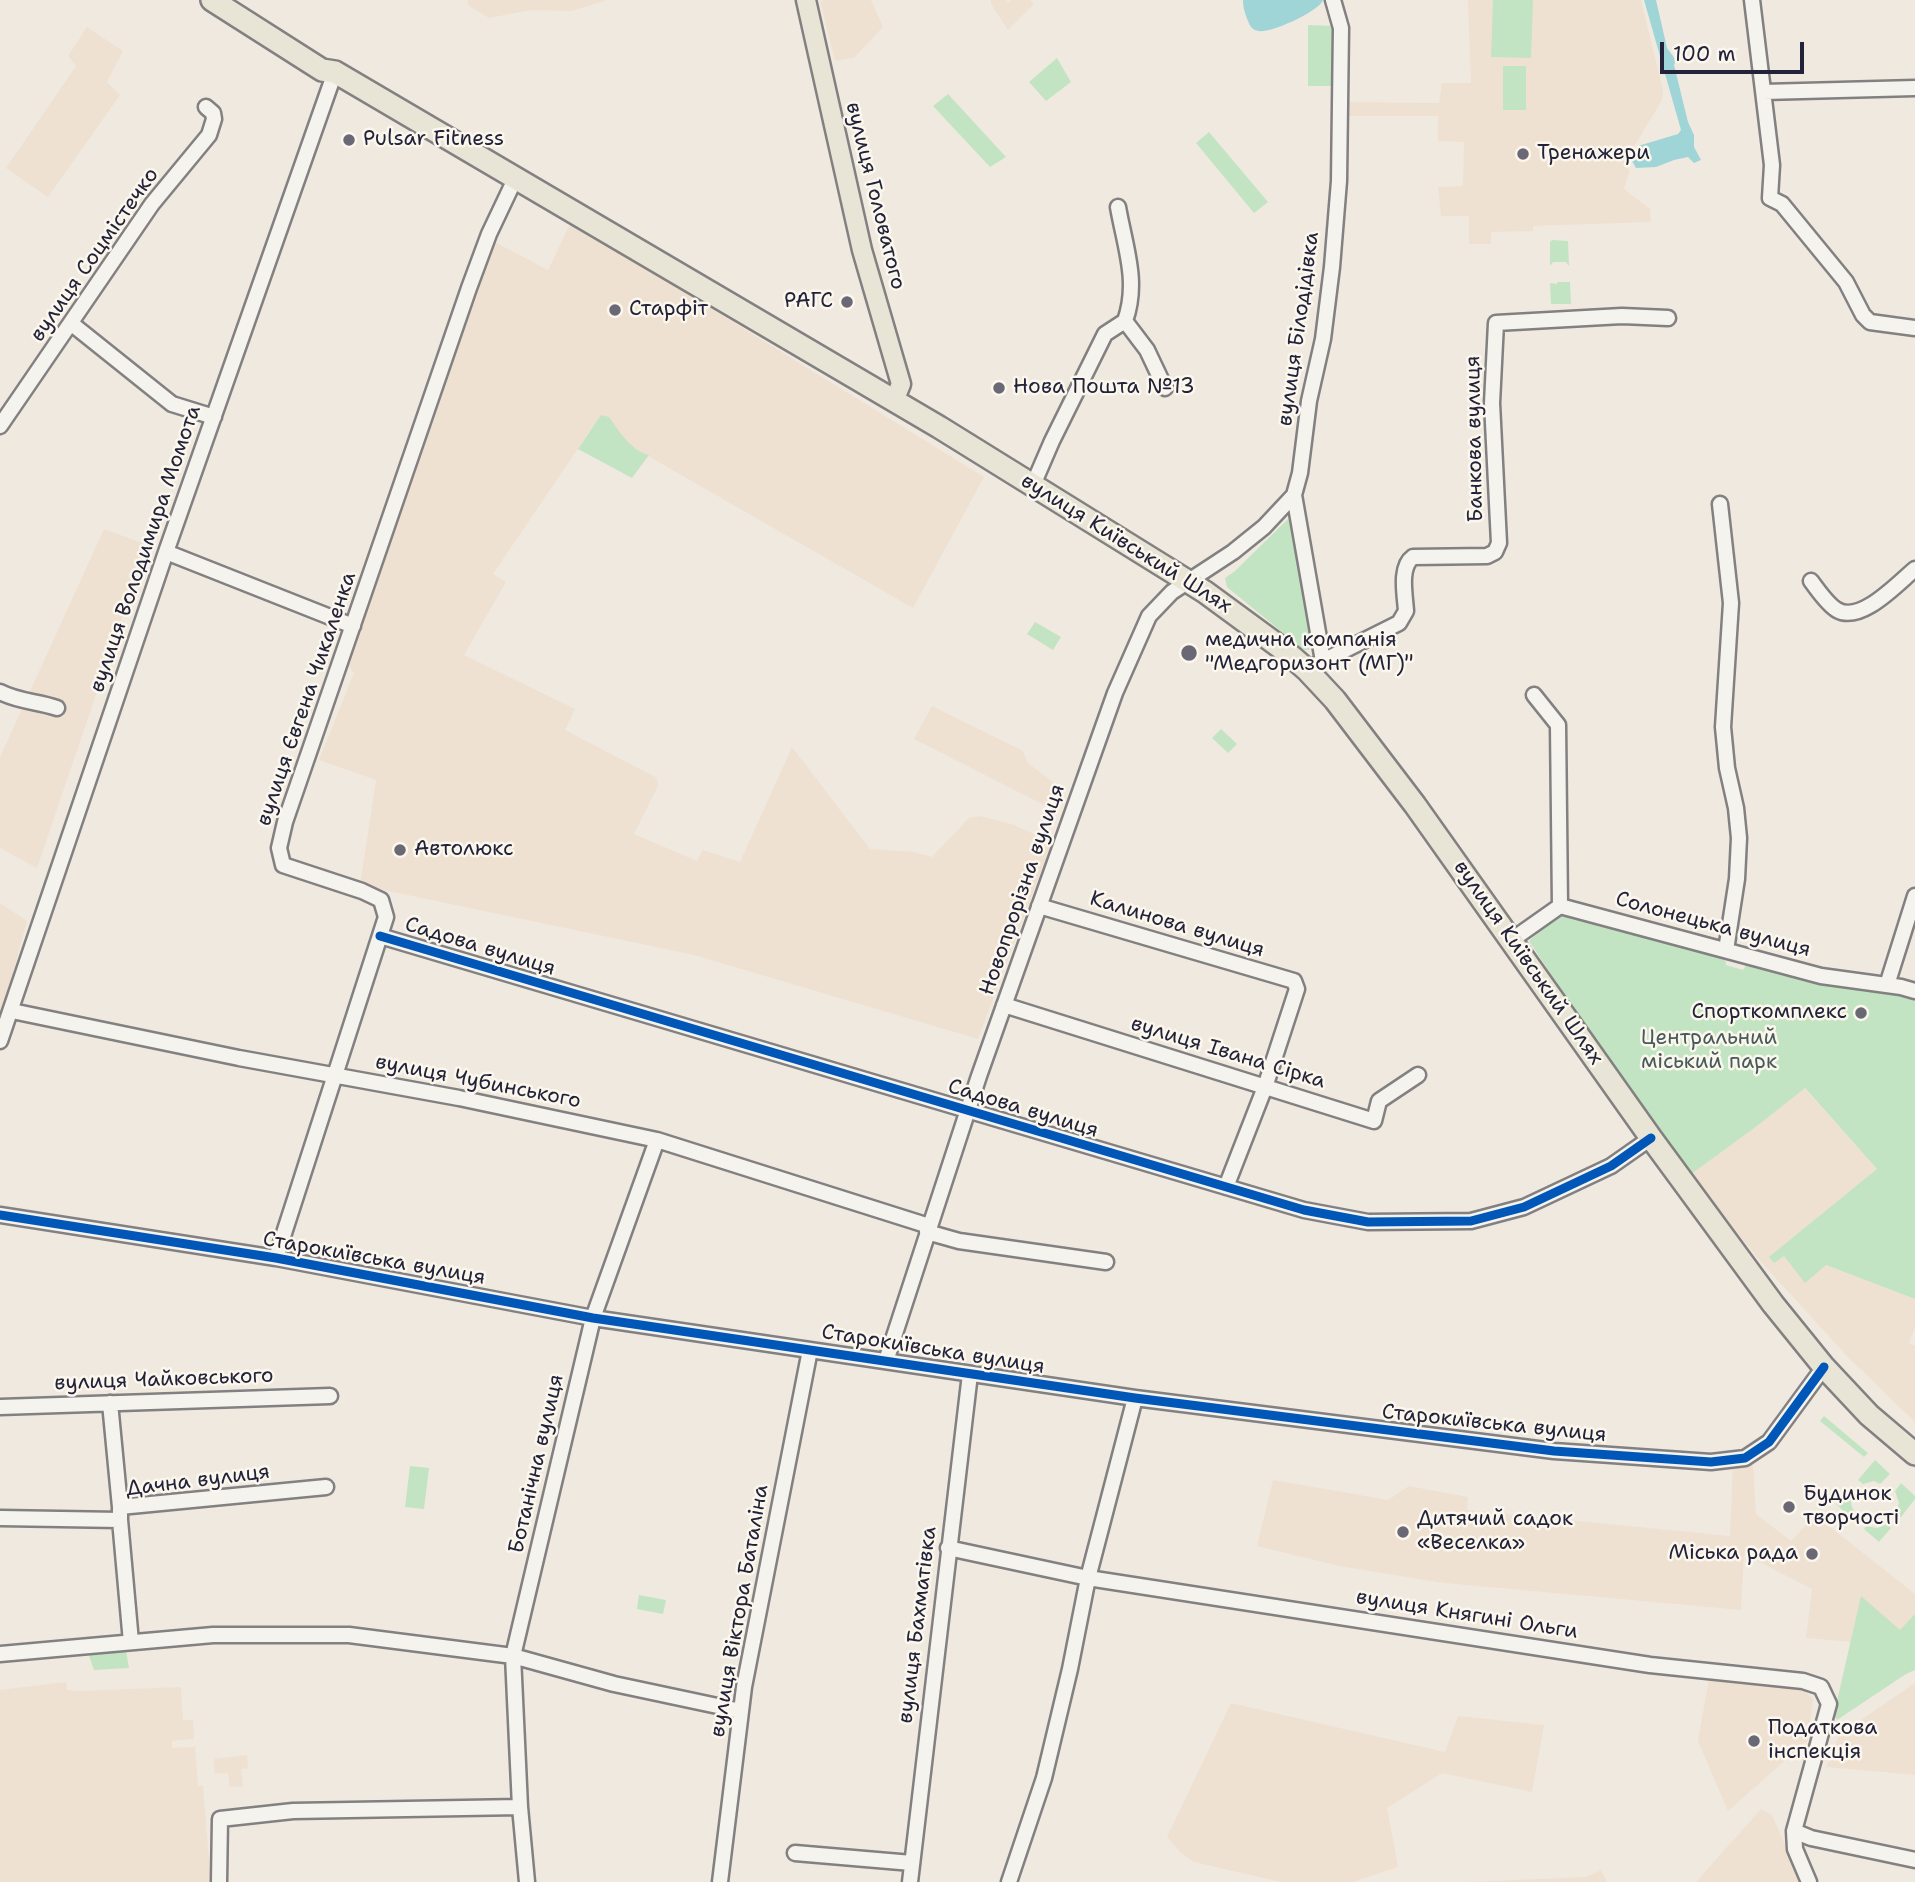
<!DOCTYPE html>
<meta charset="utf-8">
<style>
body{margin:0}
#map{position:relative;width:1915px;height:1882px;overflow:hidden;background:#f0e9e0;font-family:"Shantell Sans",sans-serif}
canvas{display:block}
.scale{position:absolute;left:1660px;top:42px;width:144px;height:32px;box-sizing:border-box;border:4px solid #22223b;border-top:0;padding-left:9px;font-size:21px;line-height:24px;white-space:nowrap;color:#22223b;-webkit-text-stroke:5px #fbf7ec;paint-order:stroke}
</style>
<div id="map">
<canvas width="1915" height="1882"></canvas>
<div class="scale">100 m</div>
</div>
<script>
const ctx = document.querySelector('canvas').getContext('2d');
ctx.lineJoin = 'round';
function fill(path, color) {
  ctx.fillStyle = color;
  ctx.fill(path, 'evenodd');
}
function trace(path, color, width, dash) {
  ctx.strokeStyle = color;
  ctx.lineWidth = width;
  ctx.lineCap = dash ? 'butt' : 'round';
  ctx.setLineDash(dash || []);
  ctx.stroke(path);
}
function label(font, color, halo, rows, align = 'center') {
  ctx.font = font + ' "Shantell Sans",sans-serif';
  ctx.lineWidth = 5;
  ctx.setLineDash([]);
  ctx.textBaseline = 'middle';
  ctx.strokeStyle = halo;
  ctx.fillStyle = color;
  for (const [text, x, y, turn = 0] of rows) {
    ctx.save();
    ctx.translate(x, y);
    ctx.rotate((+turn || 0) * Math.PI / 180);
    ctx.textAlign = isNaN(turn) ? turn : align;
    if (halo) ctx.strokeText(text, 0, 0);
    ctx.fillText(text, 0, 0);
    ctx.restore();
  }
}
fill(new Path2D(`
 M 467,0 L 607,0 L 572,11 L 532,10 L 489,18 L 469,6 Z
 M 827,0 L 871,0 L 883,27 L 854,58 L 835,61 L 820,1 Z
 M 991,0 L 1006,0 L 1008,3 L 1011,0 L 1030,0 L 1034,4 L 1008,30 L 991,4 Z
 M 1468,0 L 1641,0 L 1663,90 L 1662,100 L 1623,165 L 1630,170 L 1624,189 L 1650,209 L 1651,222 L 1533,226 L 1533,231 L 1491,232 L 1491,244 L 1469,244 L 1469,216 L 1441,216 L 1438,187 L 1463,186 L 1464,142 L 1438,141 L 1438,116 L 1341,116 L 1341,102 L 1439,103 L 1442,83 L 1471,83 Z
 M 87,27 L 123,51 L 107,82 L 120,95 L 48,197 L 6,168 L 76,66 L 68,56 Z
 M 571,222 L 984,477 L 913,608 L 594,425 L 493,574 L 506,582 L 464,655 L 575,709 L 565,730 L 657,778 L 658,786 L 634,834 L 697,861 L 703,850 L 740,862 L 792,747 L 870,849 L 914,852 L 932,857 L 969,818 L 980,816 L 1014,825 L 1052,842 L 978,1039 L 694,955 L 360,885 L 376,780 L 319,760 L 354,673 L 347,663 L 493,241 L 548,270 Z
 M 104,529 L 147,545 L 37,868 L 0,848 L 0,757 Z
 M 932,706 L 1023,751 L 1028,763 L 1059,787 L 1048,807 L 914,739 Z
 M 0,903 L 27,921 L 0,1021 Z
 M 1804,1088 L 1877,1169 L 1783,1256 L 1826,1265 L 1915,1299 L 1915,1328 L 1909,1343 L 1915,1346 L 1915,1422 L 1848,1357 L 1760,1261 L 1690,1175 L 1757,1126 Z
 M 1733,1463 L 1753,1466 L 1756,1514 L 1791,1541 L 1815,1515 L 1915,1594 L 1915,1618 L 1889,1645 L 1806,1638 L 1812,1589 L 1744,1554 L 1741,1610 L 1444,1583 L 1339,1566 L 1257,1546 L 1273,1480 L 1388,1500 L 1409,1486 L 1468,1497 L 1467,1510 L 1730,1536 Z
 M 1709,1679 L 1803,1689 L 1813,1699 L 1808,1740 L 1728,1811 L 1698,1741 Z
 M 66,1682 L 67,1690 L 78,1691 L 181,1687 L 183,1720 L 193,1720 L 194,1739 L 172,1741 L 172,1748 L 195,1747 L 198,1786 L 203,1786 L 211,1882 L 0,1882 L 0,1690 Z
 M 1915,1683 L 1915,1775 L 1826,1767 L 1839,1735 Z
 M 1231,1703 L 1445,1752 L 1458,1716 L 1544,1725 L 1532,1792 L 1442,1773 L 1387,1808 L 1398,1867 L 1353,1882 L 1281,1882 L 1194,1862 L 1180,1852 L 1167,1837 Z
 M 247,1755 L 248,1768 L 241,1769 L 243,1786 L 230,1787 L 228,1773 L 215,1774 L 214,1759 Z
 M 1761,1809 L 1772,1815 L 1801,1882 L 1696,1882 Z
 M 1601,1870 L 1607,1882 L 1468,1882 L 1586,1877 Z`), '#efe1d1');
fill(new Path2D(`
 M 1493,0 L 1533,0 L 1531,58 L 1491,57 Z
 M 1308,25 L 1335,26 L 1335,86 L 1308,86 Z
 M 1057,58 L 1071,82 L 1046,101 L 1029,82 Z
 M 1503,66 L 1526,66 L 1526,110 L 1503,110 Z
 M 948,94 L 1006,157 L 990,167 L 933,106 Z
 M 1209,132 L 1268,202 L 1254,213 L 1196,143 Z
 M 1552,240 L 1568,241 L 1569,266 L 1566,262 L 1553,262 L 1550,266 L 1550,242 Z
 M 1557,282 L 1570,282 L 1571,304 L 1551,304 L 1550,283 L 1557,284 Z
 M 601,415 L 609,417 C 620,432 630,450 649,455 L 632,478 L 578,449 Z
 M 1288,519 L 1294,522 L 1313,638 L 1309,650 L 1304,650 L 1227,587 L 1225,578 L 1235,571 Z
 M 1035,622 L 1061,637 L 1053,650 L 1027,634 Z
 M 1221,729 L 1237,744 L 1228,753 L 1212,738 Z
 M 1561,911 L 1725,956 L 1726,965 L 1743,970 L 1746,965 L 1816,984 L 1887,991 L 1915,997 L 1915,1299 L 1826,1265 L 1805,1283 L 1784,1256 L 1774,1263 L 1769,1257 L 1877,1169 L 1805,1088 L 1757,1126 L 1690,1175 L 1605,1056 L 1529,941 Z
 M 1824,1416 L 1868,1453 L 1864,1457 L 1820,1421 Z
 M 1875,1460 L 1890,1474 L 1880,1484 L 1874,1481 L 1863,1484 L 1858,1480 Z
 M 410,1466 L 429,1468 L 424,1509 L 405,1507 Z
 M 1901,1483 L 1915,1496 L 1915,1499 L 1901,1517 L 1896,1514 L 1899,1503 L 1895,1491 Z
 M 1848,1490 L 1853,1496 L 1851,1504 L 1855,1514 L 1852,1519 L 1836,1504 Z
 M 1888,1524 L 1891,1528 L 1879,1542 L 1864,1529 L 1866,1526 L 1877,1528 Z
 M 639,1595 L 666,1600 L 663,1614 L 637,1609 Z
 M 1861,1596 L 1900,1630 L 1915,1614 L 1915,1670 L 1906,1674 L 1837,1720 L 1834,1714 Z
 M 125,1645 L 129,1668 L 94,1670 L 87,1650 Z`), '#c2e4c2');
fill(new Path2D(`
 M 1243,0 L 1323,0 C 1320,11 1265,37 1255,30 C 1250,28 1248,21 1246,16 C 1244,10 1243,6 1243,0 Z
 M 1644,0 L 1656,0 L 1667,48 L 1676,60 L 1674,65 L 1688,122 L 1694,135 L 1694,147 L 1701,160 L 1694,163 L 1688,157 L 1674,160 L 1656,167 L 1636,168 L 1632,161 L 1638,146 L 1678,134 L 1681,130 Z`), '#9fd5d7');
const minor = new Path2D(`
 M 1752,0 L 1772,165 L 1770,198 L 1782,204 L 1846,282 L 1863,315 L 1870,322 L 1915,328
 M 1764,92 L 1915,88
 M 1118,207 C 1125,247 1139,282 1125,321 L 1147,350 L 1165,388
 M 72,324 L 172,404 L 214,417
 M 0,426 L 152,204 L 209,135 L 214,119 L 213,113 L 206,107
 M 1033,485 L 1052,441 L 1105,334 L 1125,321
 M 1720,504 L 1731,603 L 1723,727 L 1727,768 L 1736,808 L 1739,838 L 1737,879 L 1726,950
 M 166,552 L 353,626
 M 1811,581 C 1818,590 1827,604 1837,610 C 1861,624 1898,583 1915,569
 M 1323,661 L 1294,495 L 1300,473 L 1309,401 L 1323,339 L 1332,267 L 1339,181 L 1341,28 L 1333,0
 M 1317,664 L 1399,623 L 1406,611 C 1405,595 1399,567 1413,557 L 1487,556 L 1495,552 L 1499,543 L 1492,403 L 1496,323 L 1622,316 L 1668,318
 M 0,692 C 19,702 37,701 57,708
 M 1534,695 L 1558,725 L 1560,906
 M 1039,906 L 1294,981 L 1297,989 L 1265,1087 L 1226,1187
 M 380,936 L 1304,1210 L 1368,1222 L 1471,1221 L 1524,1207 L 1611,1166 L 1651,1138
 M 1509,937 L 1516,937 L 1560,906 L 1821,976 L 1901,987 L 1915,991
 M 1887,985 L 1915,896
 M 1004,1005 L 1374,1121 L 1379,1101 L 1418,1075
 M 12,1011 L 239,1058 L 459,1098 L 657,1140 L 929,1226
 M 0,1041 L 166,552 L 335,72
 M 0,1215 L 276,1258 L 593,1318 L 1135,1398 L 1554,1451 L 1711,1462 L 1745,1458 L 1769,1442 L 1824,1367
 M 927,1232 L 959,1241 L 1106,1262
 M 276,1258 L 386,917 L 381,900 L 362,891 L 283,865 L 279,848 L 285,822 L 469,288 L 489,234 L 516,177
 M 886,1361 L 979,1076 L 1115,693 L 1149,616 L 1172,592 L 1233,552 L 1264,527 L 1294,495
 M 110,1403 L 120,1507
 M 0,1407 L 330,1396
 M 0,1518 L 120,1520 L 120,1507 L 326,1487
 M 120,1520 L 131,1642
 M 948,1548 L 1088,1578 L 1650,1665 L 1803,1681 L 1821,1687 L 1829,1704 L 1794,1831 L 1795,1849 L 1809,1882
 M 0,1654 L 213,1635 L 349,1635 L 513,1656 L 614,1684 L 741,1711
 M 1794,1831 L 1811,1838 L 1915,1860
 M 795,1853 L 912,1863
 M 219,1882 L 220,1819 L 293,1811 L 520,1807
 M 527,1882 L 520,1807 L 513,1656 L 593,1318 L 657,1140
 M 720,1882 L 744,1687 L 810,1350
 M 910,1882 L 970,1374
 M 1009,1882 L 1044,1778 L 1070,1669 L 1088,1578 L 1135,1398`);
const major = new Path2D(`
 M 806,0 L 862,250 L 901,384 L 894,401`);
const highway = new Path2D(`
 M 212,0 L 322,70 L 335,72 L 939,427 L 1205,592 L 1284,650 L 1307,670 L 1335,700 L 1415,805 L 1651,1138 L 1773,1304 L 1824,1367 L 1869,1415 L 1915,1454`);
trace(minor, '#838081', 19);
trace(major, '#838081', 23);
trace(highway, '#838081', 26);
trace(minor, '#f5f3ee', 14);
trace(major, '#e9e5d6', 18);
trace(highway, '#e9e5d6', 21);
trace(new Path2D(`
 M 380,936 L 1304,1210 L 1368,1222 L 1471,1221 L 1524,1207 L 1611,1166 L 1651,1138
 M 0,1215 L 276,1258 L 593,1318 L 1135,1398 L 1554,1451 L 1711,1462 L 1745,1458 L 1769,1442 L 1824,1367`), '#0057b8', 9);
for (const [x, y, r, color] of [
 [349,140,7,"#6a6875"],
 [1523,154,7,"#6a6875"],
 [847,302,7,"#6a6875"],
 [615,310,7,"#6a6875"],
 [999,388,7,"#6a6875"],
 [1189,653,9,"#6a6875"],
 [400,850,7,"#6a6875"],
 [1861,1013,7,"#6a6875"],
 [1789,1507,7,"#6a6875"],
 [1403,1532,7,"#6a6875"],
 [1812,1554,7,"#6a6875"],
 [1754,1741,7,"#6a6875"]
]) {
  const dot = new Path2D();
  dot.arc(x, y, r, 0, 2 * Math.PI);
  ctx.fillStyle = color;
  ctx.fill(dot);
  trace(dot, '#fbf7ec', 2.5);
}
label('21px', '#22223b', '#fbf7ec', [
 ["Pulsar Fitness",363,140],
 ["Тренажери",1537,154],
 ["РАГС",833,302,"right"],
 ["Старфіт",629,310],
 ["Нова Пошта №13",1013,388],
 ["медична компанія",1205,641],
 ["\"Медгоризонт (МГ)\"",1205,665],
 ["Автолюкс",414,850],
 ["Спорткомплекс",1847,1013,"right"],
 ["Будинок",1803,1495],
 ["творчості",1803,1519],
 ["Дитячий садок",1417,1520],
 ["«Веселка»",1417,1544],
 ["Міська рада",1798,1554,"right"],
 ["Податкова",1768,1729],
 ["інспекція",1768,1753]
], 'left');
label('21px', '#22223b', '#fbf7ec', [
 ["вулиця Головатого",875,196,76],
 ["вулиця Соцмістечко",95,255,-55],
 ["вулиця Білодідівка",1299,329,-82],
 ["Банкова вулиця",1475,439,-91],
 ["вулиця Київський Шлях",1126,544,32],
 ["вулиця Володимира Момота",146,549,-71],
 ["вулиця Євгена Чикаленка",307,699,-71],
 ["Новопрорізна вулиця",1023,890,-71],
 ["Калинова вулиця",1177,925,17],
 ["Солонецька вулиця",1713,925,15],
 ["Садова вулиця",480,947,17],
 ["вулиця Київський Шлях",1528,963,55],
 ["вулиця Івана Сірка",1228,1053,17],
 ["вулиця Чубинського",478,1082,11],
 ["Садова вулиця",1023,1109,17],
 ["Старокиївська вулиця",374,1259,10],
 ["Старокиївська вулиця",933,1350,9],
 ["вулиця Чайковського",164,1380,-2],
 ["Старокиївська вулиця",1494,1424,6],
 ["Ботанічна вулиця",537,1464,-77],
 ["Дачна вулиця",198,1481,-7],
 ["вулиця Віктора Баталіна",740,1611,-80],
 ["вулиця Княгині Ольги",1467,1615,9],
 ["вулиця Бахматівка",918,1625,-83]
]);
label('21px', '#475b5c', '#fbf7ec', [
 ["Центральний",1709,1039],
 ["міський парк",1709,1063]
]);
</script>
